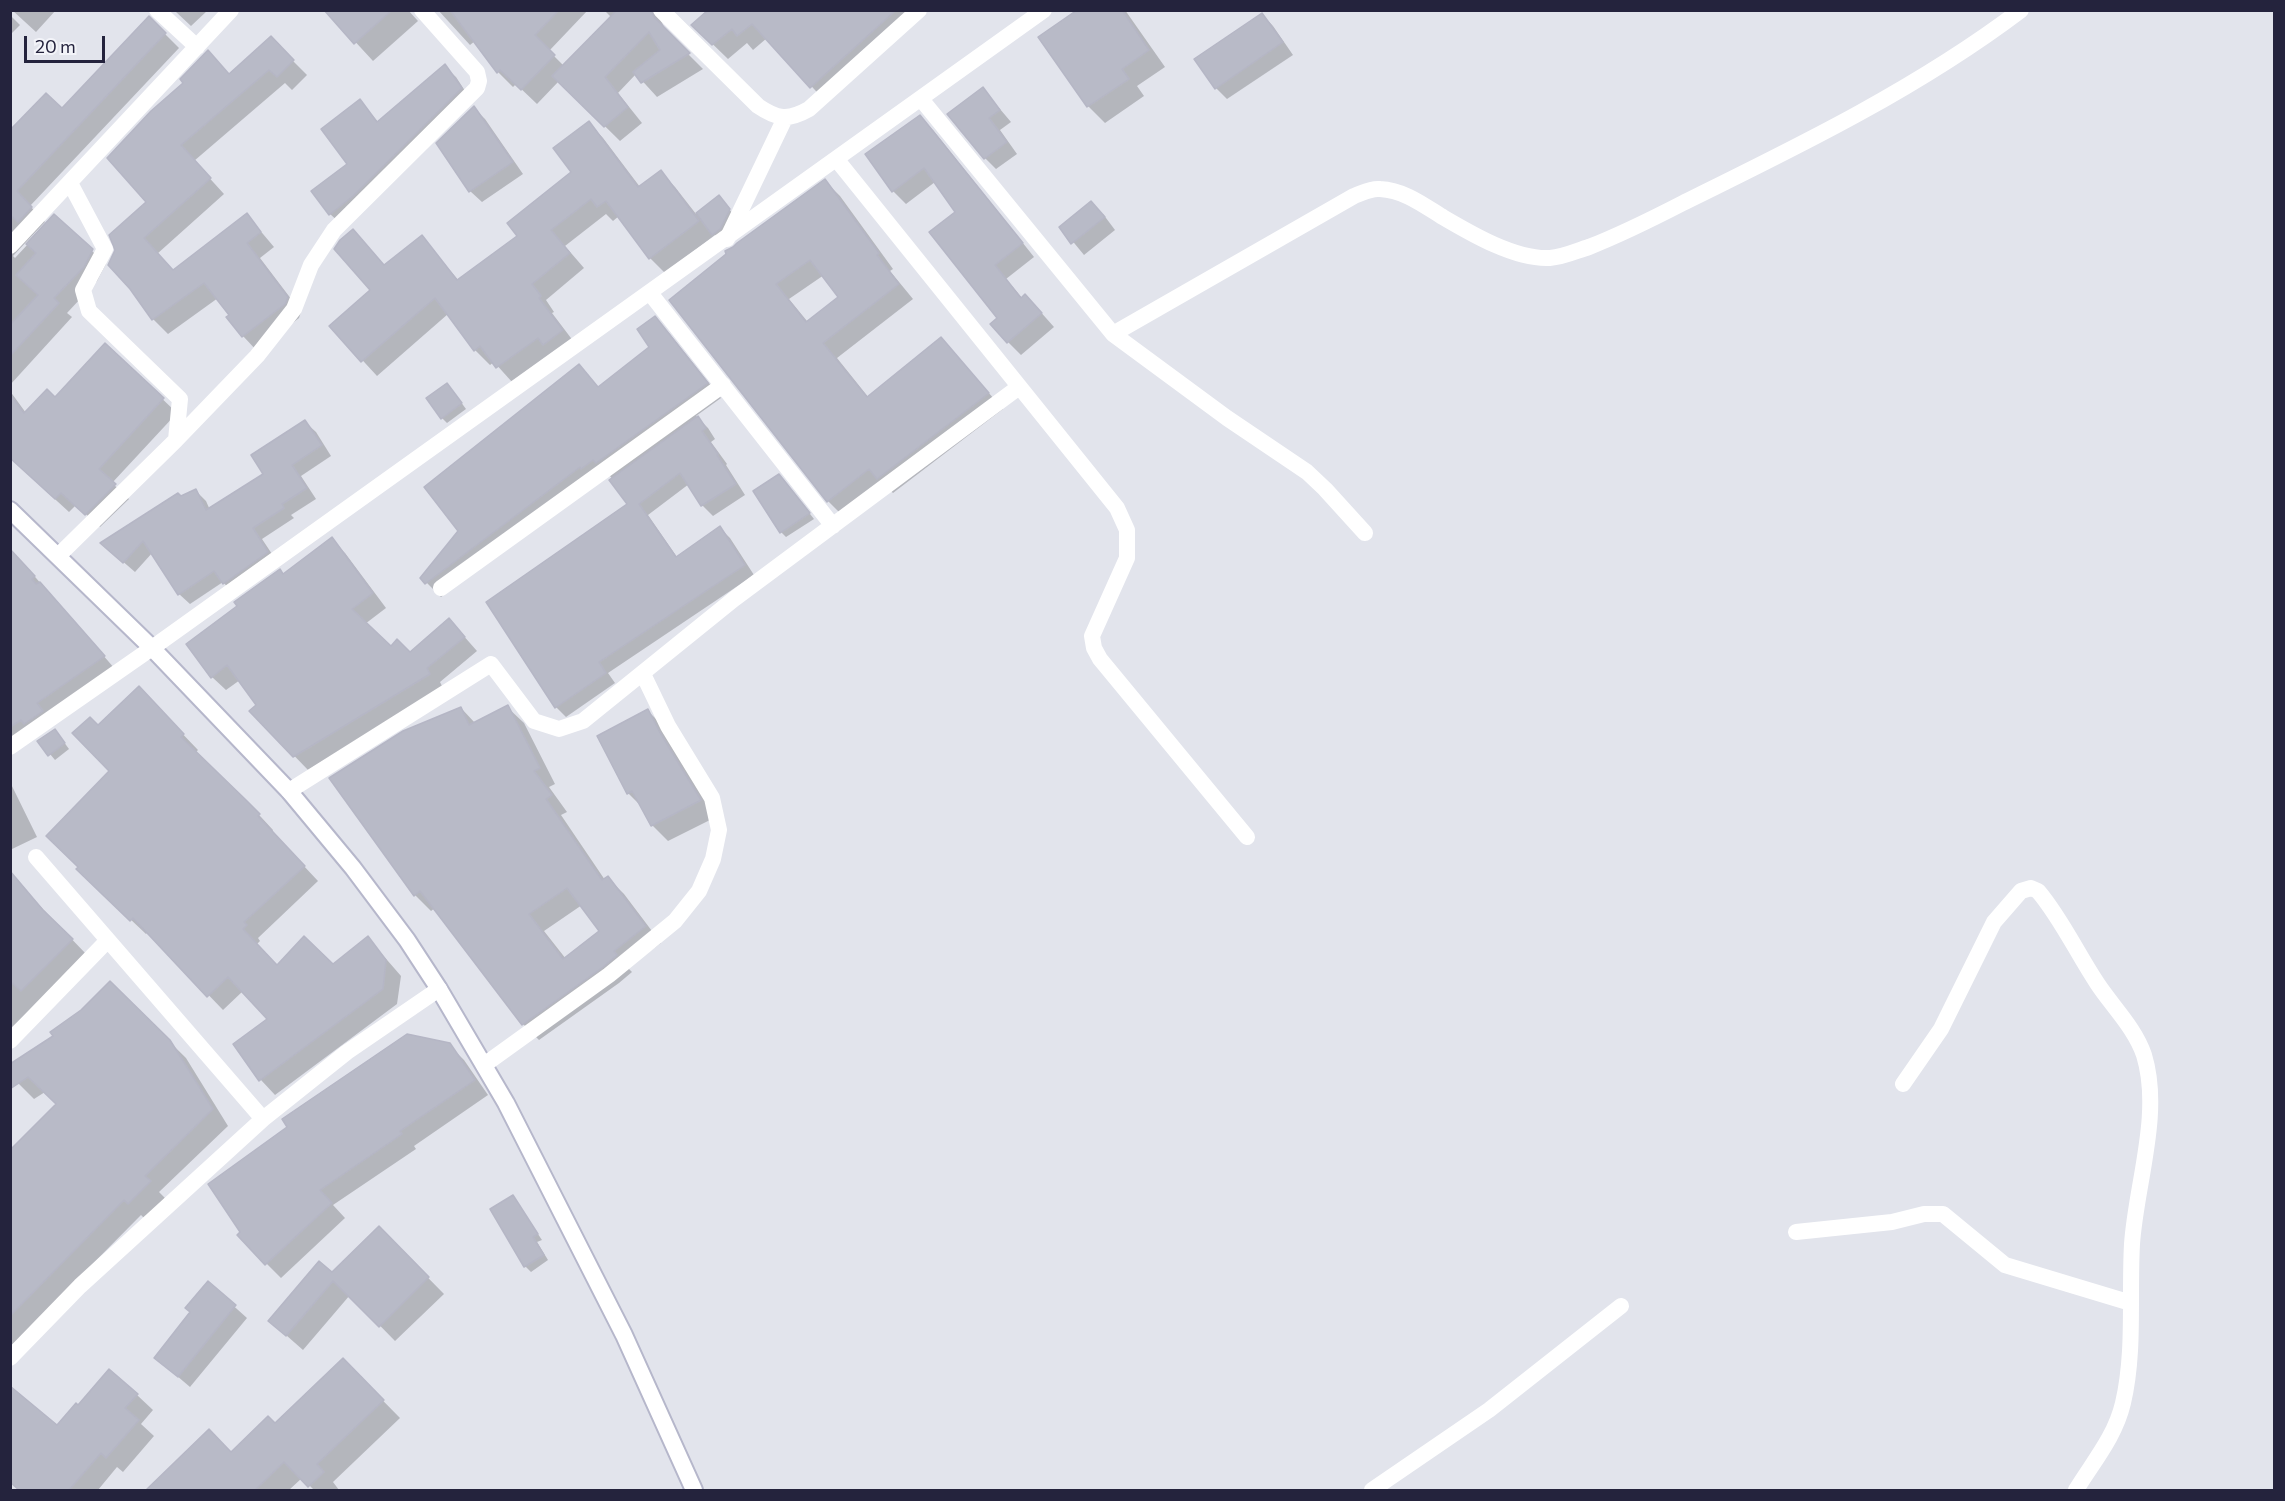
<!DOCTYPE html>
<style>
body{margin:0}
#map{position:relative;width:2285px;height:1501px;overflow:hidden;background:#e2e4ec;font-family:Commissioner,sans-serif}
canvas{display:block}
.frame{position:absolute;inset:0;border:12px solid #24233d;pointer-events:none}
.scale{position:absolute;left:24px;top:36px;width:81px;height:27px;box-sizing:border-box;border:3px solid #24233d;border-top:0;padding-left:8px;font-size:18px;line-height:21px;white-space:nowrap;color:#24233d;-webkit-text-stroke:4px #f3f4f9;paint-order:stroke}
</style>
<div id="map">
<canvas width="2285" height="1501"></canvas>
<div class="frame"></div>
<div class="scale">20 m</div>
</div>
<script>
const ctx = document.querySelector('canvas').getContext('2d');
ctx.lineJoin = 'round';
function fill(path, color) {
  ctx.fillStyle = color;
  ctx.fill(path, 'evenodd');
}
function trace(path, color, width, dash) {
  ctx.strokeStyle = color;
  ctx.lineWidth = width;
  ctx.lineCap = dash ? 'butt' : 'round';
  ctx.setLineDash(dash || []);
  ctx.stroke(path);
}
fill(new Path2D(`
 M 12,10 L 56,10 L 36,32 Z
 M 170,10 L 206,10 L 207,11 L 191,26 L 176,12 Z
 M 326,10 L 408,10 L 418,21 L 373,61 Z
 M 438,10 L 588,10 L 549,51 L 564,66 L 612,18 L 604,10 L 674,10 L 661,21 L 668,34 L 703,69 L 657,97 L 636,74 L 618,93 L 642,123 L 620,141 L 559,81 L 537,104 L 516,84 L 513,87 L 498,72 L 475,41 L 470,45 Z
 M 710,10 L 928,10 L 826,102 L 767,38 L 753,50 L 747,43 L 728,59 L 693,25 Z
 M 1079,10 L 1125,10 L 1165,67 L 1137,86 L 1144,96 L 1105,123 L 1088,106 L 1041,37 Z
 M 1262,14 L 1273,26 L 1293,55 L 1227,99 L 1216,88 Z
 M 10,15 L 20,25 L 10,35 Z
 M 149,18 L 179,48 L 30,206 L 45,222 L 13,256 L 15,258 L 54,216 L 106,264 L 97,281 L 67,313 L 72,317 L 10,385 L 10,132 L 62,110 Z
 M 271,39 L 307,75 L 292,90 L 285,83 L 194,161 L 224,194 L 157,254 L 173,272 L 247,215 L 274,247 L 260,258 L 301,312 L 299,318 L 257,351 L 243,336 L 231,315 L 218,298 L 168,334 L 153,319 L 131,288 L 149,203 L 109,158 L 230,76 Z
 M 445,67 L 456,77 L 471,100 L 341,224 L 330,214 L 349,164 L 360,101 L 379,123 Z
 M 983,89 L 1011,122 L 1000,130 L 1017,154 L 996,169 L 985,158 Z
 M 474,108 L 485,119 L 523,174 L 482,202 L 470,191 Z
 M 920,117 L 933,130 L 1034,257 L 1006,279 L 1023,299 L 1038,309 L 1054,327 L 1021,355 L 1008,342 L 957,212 L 935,182 L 906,204 L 893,191 Z
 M 589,123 L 603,138 L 640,187 L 660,172 L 675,187 L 696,214 L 719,197 L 734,215 L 718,239 L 715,235 L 665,273 L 650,258 L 619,216 L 613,221 L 606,214 L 565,246 L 584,268 L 546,300 L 554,312 L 552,313 L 577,346 L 512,382 L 494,362 L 490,365 L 475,350 L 448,314 L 377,376 L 331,326 L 373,290 L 353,231 L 385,266 L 422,237 L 459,281 L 519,237 L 573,172 Z
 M 825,181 L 840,196 L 893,269 L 890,271 L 913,299 L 837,358 L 869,398 L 941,339 L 1003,409 L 893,493 L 884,484 L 843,516 L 828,501 L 671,300 ZM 824,275 L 840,297 L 807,321 L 789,299 Z
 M 1103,214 L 1115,230 L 1084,255 L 1061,227 Z
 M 655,318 L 669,333 L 721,398 L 696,416 L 708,428 L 715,439 L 711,442 L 727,464 L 726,465 L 745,495 L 713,516 L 703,506 L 689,484 L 648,515 L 677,557 L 720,528 L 730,538 L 754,575 L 608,673 L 615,683 L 566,717 L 556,707 L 488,602 L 629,504 L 608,473 L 595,481 L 441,597 L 422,578 L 460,531 L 579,366 L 599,388 L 651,347 Z
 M 106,345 L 177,413 L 112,483 L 129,499 L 100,527 L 76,505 L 69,512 L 10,458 L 10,391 L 26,413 L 55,399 Z
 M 452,390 L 466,409 L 447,423 L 442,418 Z
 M 305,422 L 316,432 L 331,456 L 301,476 L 316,499 L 291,515 L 294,518 L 262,539 L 278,563 L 234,594 L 223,582 L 190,604 L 179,594 L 153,552 L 135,572 L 113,553 L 181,498 L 196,491 L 206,501 L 210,510 L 265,474 Z
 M 784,481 L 814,519 L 786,537 L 781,532 Z
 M 331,539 L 345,553 L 386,608 L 365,624 L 391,648 L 410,654 L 462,634 L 477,651 L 440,682 L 443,688 L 308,770 L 251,711 L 258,705 L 240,680 L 226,690 L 212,677 L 283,575 Z
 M 10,553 L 23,563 L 115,669 L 10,738 Z
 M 153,703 L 198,750 L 195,753 L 261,817 L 273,830 L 272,832 L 318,881 L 258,938 L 260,941 L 257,944 L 277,967 L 333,966 L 368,938 L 401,976 L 397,1004 L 275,1095 L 261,1080 L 269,1019 L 243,991 L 223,1010 L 148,932 L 146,934 L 93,884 L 111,771 L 98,727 Z
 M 507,707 L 524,723 L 555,784 L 549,787 L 567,812 L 561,815 L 605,880 L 608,878 L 624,894 L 661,943 L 628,968 L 632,972 L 619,983 L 539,1040 L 523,1024 L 435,908 L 431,911 L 415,895 L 461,708 L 476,724 ZM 582,905 L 601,931 L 566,959 L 544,931 Z
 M 648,711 L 664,727 L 716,817 L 668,841 L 652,825 L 643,808 L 628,793 Z
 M 55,730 L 69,749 L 55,760 L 39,741 Z
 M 10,782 L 37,837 L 10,850 Z
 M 18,883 L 87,955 L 10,1029 L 10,889 Z
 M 110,983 L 186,1058 L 228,1126 L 159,1192 L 165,1198 L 145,1219 L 141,1215 L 47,1310 L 10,1352 L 10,1147 L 13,1149 L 58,1104 L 45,1092 L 34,1099 L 18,1083 L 55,1037 Z
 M 449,1045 L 464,1060 L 488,1095 L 414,1146 L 416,1149 L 333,1205 L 345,1218 L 281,1278 L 266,1263 L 290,1128 Z
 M 513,1197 L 542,1240 L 537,1242 L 548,1260 L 531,1272 L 525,1266 L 492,1210 Z
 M 379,1228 L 444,1294 L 395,1341 L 350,1295 L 303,1350 L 270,1321 L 332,1274 Z
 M 208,1283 L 247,1318 L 190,1387 L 156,1358 L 192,1313 Z
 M 343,1360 L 400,1418 L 333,1482 L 339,1490 L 314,1490 L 302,1478 L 289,1490 L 168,1490 L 231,1454 L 275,1425 Z
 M 10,1391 L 57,1427 L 79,1407 L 137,1395 L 153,1410 L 141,1424 L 154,1436 L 123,1472 L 117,1467 L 98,1490 L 20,1490 L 10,1483 Z`), '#0003');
const building = new Path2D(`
 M 324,10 L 392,10 L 354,44 Z
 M 450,10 L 559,10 L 535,35 L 555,55 L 521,90 L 500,70 L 497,73 Z
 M 617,10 L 651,10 L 654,17 L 690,53 L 641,83 L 633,72 L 660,50 L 649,32 L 605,77 L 628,107 L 604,127 L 552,76 Z
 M 708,10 L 896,10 L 810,88 L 752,24 L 737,36 L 732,29 L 712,45 L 691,25 Z
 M 1077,10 L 1122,10 L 1149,50 L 1122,69 L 1129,79 L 1087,107 L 1038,37 Z
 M 1262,13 L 1283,42 L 1215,89 L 1194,59 Z
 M 149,16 L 166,33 L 17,191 L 32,207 L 18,222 L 10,215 L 10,130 L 46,93 L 62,108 Z
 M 271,36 L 294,60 L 277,77 L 269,70 L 181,145 L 211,178 L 144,238 L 173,270 L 247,213 L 261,232 L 247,243 L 288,297 L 285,304 L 242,337 L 226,317 L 229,315 L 204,283 L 152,320 L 130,289 L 108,265 L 115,250 L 109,235 L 146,202 L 107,158 L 151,111 L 183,83 L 180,79 L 208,50 L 229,74 Z
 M 445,64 L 462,88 L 353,196 L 329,215 L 311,191 L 347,164 L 321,129 L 360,99 L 377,122 Z
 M 983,87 L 1000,110 L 989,118 L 1007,142 L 984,159 L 947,114 Z
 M 474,106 L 513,162 L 469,192 L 436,143 Z
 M 920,115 L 1023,243 L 995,265 L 1021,298 L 1025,294 L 1042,313 L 1007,343 L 990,324 L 997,318 L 929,232 L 955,212 L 924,168 L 892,192 L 865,154 Z
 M 589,121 L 638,187 L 661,170 L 699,221 L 649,259 L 606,201 L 597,207 L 591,199 L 551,230 L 570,253 L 532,284 L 541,296 L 539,298 L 563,330 L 543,345 L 538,338 L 496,368 L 480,346 L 474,351 L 435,298 L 361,362 L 329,326 L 370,290 L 334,249 L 340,240 L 353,229 L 384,265 L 422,235 L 457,280 L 517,236 L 507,223 L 571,172 L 553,148 Z
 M 825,179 L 879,253 L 877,255 L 899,284 L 823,343 L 867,397 L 941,337 L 989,393 L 877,479 L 869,469 L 827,502 L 669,300 L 726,254 L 725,251 L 733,247 L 737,243 ZM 810,260 L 838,297 L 806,322 L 776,284 Z
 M 719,195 L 730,209 L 720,229 L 712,235 L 696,213 Z
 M 1091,201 L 1105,217 L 1071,244 L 1059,227 Z
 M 54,214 L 93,249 L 84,267 L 54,298 L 59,303 L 10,356 L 10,325 L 38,295 L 16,275 L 36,253 L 26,244 Z
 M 655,316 L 708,383 L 596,463 L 593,460 L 581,469 L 580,467 L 425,584 L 420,578 L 458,531 L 424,487 L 579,364 L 598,387 L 649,347 L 637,329 Z
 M 105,343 L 164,398 L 99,469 L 116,484 L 85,515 L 61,493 L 55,499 L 10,458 L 10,394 L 24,413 L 47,389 L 55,397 Z
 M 447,383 L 462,403 L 441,419 L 426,398 Z
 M 698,416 L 706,428 L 702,431 L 718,454 L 717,455 L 736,484 L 701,506 L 680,473 L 639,504 L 676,557 L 720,526 L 745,565 L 599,662 L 606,673 L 555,708 L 486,602 L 627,504 L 609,480 Z
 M 305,420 L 322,445 L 292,465 L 307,488 L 282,504 L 284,508 L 253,528 L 268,552 L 223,584 L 214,571 L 178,595 L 143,541 L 123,563 L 100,543 L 178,493 L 181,496 L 196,489 L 206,510 L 263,474 L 251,455 Z
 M 779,474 L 810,513 L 780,533 L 753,491 Z
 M 332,537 L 373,593 L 352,609 L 391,646 L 397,639 L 410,652 L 449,618 L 465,637 L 427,668 L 430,674 L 293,757 L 249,711 L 256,705 L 227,665 L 211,678 L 186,644 L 237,606 L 234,602 L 280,569 L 283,574 Z
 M 10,549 L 35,576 L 32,579 L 36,584 L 40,582 L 105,656 L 37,703 L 43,711 L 24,724 L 21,720 L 10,727 Z
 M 139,686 L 184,734 L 181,737 L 246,800 L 260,814 L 258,816 L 305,866 L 244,922 L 247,925 L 243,929 L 277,965 L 304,936 L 333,964 L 368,936 L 386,960 L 383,989 L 259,1081 L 233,1044 L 267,1019 L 228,977 L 207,997 L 133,918 L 130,921 L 76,869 L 78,867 L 46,836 L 109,771 L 72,733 L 90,717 L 98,725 Z
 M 508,705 L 540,768 L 534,771 L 552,795 L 546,799 L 602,880 L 608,876 L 646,926 L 614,951 L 617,955 L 603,967 L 522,1025 L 420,891 L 414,896 L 329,778 L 403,731 L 461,707 L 469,725 ZM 567,888 L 599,931 L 563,959 L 529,914 Z
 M 648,709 L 659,731 L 701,800 L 651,826 L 632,791 L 627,794 L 597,736 Z
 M 55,729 L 65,743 L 48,756 L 37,741 Z
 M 10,871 L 43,910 L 73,939 L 21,991 L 10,981 Z
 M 110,981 L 170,1040 L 213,1109 L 145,1176 L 151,1181 L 128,1204 L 124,1200 L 10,1316 L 10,1150 L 56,1104 L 28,1077 L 10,1089 L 10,1064 L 53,1036 L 50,1032 L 81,1010 Z
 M 407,1034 L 450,1043 L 475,1080 L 400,1131 L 402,1134 L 320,1190 L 332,1203 L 265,1265 L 237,1235 L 240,1232 L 208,1184 L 287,1127 L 282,1119 Z
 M 513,1195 L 538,1234 L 533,1237 L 544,1255 L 524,1267 L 490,1209 Z
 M 379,1226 L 429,1277 L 379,1327 L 333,1281 L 286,1336 L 268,1321 L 319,1261 L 332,1272 Z
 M 208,1281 L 236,1305 L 178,1377 L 154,1358 L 190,1312 L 185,1308 Z
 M 343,1358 L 384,1400 L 317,1464 L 324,1472 L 308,1487 L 284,1462 L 254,1491 L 145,1491 L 209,1429 L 231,1452 L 268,1416 L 275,1423 Z
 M 109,1369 L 138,1394 L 125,1408 L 139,1420 L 106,1458 L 101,1453 L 68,1491 L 20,1491 L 10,1482 L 10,1386 L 57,1425 L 76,1403 L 78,1405 Z`);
fill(building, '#b8bac7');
trace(building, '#b5b6c5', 1.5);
const secondary = new Path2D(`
 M 10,510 L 152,648 L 289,791 L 353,868 L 407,940 L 439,989 L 506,1103 L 624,1335 L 694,1490`);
trace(secondary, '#b6b7cb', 20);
trace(new Path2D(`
 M 157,10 L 197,47
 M 661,10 L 758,106 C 777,119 788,121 809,109 L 919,10
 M 921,99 L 1113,334 L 1227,418 L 1307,472 L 1325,489 L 1365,533
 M 837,160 L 1117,508 L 1127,530 L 1127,558 L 1092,636 L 1094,648 L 1100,659 L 1247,837
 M 70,183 L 105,249 L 83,290 L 89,311 L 180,399 L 176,440
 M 727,239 L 785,118
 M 10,246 L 231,10
 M 650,293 L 833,526
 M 1113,334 L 1354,196 C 1363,193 1370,188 1380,189 C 1403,190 1422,204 1441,216 C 1470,233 1515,260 1550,258 C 1564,257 1576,251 1589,247 C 1622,234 1652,219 1683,203 C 1799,146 1918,88 2021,10
 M 58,556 L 176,440 L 257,356 L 294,309 L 311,265 L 334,230 L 477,88 L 479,81 L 477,72 L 422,10
 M 441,588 L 723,385
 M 10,747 L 152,648
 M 289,791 L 491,664 L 534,721 L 559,729 L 583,721 L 734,599 L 1019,387
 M 36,857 L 263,1119
 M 10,1041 L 108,940
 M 484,1065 L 609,975 L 675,921 L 699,891 L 713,859 L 719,830 L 712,798 L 668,726 L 643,674
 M 1903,1084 L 1941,1029 L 1994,922 L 2021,891 L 2031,888 L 2038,891 C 2061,918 2077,953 2097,983 C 2112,1006 2135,1028 2144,1055 C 2162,1114 2136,1184 2132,1244 C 2129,1297 2135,1352 2123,1403 C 2115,1437 2093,1462 2076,1490
 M 1796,1232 L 1892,1222 L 1924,1214 L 1943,1214 L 2005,1265 L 2131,1303
 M 10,1358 L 80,1286 L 263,1119 L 347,1052 L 439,989
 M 1372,1490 L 1489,1410 L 1621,1306`), '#fff', 16);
trace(new Path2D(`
 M 152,648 L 1044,10`), '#fff', 16);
trace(secondary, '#fff', 16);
</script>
